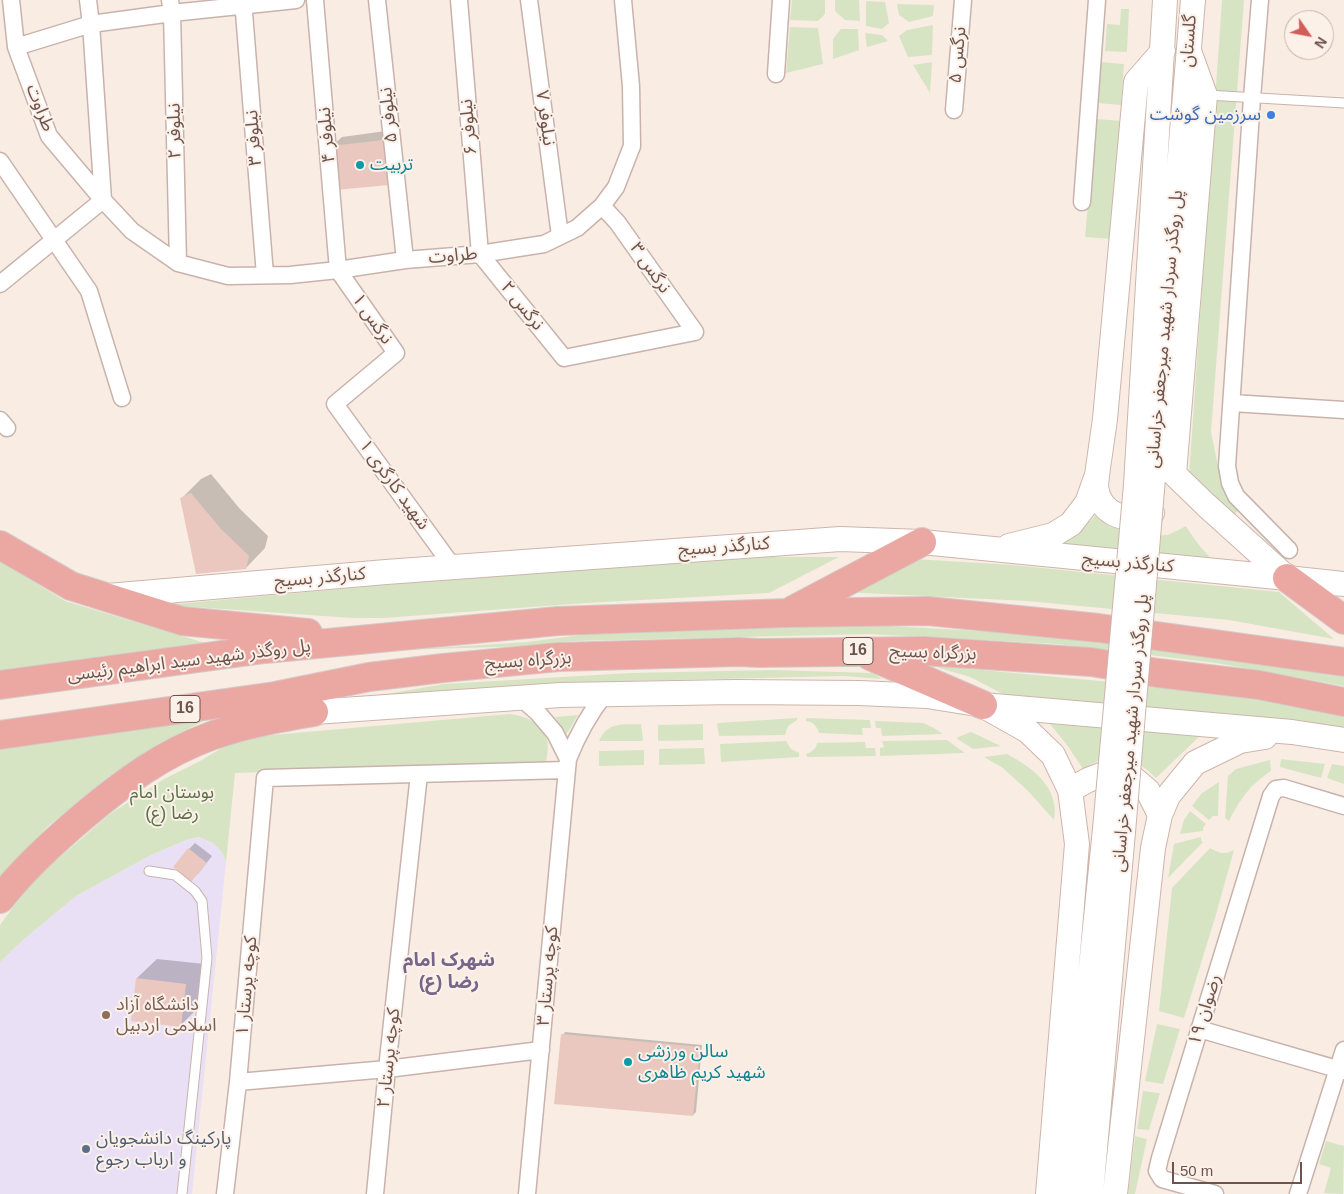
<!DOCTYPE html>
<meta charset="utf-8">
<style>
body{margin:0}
#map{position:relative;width:1344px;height:1194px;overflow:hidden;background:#f9ede3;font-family:Helvetica,sans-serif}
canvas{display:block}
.north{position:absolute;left:1284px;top:10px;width:50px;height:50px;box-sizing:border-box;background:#fcf1e9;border:1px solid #c3b2ab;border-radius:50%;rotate:123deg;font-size:14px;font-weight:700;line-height:20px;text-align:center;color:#6d534d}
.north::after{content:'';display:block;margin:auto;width:18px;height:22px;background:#d35d58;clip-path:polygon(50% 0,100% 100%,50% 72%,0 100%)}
.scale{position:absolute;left:1172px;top:1162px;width:130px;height:22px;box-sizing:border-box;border:2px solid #6d534d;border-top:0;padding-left:6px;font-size:15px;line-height:18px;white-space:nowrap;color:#6d534d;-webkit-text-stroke:4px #fcf1e9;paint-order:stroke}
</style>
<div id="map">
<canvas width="1344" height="1194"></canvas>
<div class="north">N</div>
<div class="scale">50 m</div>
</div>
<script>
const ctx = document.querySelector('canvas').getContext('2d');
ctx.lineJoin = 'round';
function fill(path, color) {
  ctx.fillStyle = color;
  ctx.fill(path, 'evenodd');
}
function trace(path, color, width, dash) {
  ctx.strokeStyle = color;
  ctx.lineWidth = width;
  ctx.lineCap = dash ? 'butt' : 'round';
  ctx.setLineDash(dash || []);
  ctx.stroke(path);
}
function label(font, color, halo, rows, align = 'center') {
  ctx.font = font + ' Helvetica,"Noto Sans Arabic",sans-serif';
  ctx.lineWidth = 4;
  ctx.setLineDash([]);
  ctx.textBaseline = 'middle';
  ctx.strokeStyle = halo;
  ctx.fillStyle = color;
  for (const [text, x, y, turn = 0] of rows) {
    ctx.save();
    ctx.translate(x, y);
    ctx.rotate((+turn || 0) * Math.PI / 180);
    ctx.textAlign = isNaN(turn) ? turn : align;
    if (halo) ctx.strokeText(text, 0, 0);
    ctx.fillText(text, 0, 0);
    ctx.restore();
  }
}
fill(new Path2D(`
 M 199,837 L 213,843 L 222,852 L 226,862 L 192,1194 L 0,1194 L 0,962 L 23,940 L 76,896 L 151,855 L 186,840 Z`), '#eae0f5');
fill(new Path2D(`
 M 792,0 L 825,0 L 825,14 L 818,21 L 790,20 Z
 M 835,0 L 859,0 L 860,21 L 845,20 L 835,11 Z
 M 1222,0 L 1244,0 L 1211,432 L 1219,471 L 1225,485 L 1240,508 L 1230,520 L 1189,476 Z
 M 866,1 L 885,2 L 889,23 L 882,29 L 866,26 Z
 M 897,4 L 934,5 L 933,16 L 909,22 L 899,15 Z
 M 1121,9 L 1129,9 L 1127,52 L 1105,51 L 1107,24 L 1120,25 Z
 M 933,25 L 932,55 L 908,57 L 899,36 L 907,30 Z
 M 790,27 L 818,28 L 823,64 L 786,73 Z
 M 841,29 L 858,29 L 859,50 L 833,59 L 833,39 Z
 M 865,33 L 882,35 L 888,41 L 867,47 Z
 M 932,62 L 930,93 L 913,65 Z
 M 1101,62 L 1124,64 L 1121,105 L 1097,103 Z
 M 1096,119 L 1122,121 L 1111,239 L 1085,237 Z
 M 1100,510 L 1105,521 L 1109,526 L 1138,536 L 1168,535 L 1186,526 C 1195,541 1205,553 1218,565 L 1057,548 C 1075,536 1086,527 1100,510 Z
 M 763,557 L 839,557 L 769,593 L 586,603 L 384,618 L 352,618 L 165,605 L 528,572 Z
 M 914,559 L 1013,565 L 1279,592 L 1334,639 L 1229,620 L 1027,601 L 842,592 Z
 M 0,561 L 65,601 L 212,645 L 0,674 Z
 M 869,625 L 1058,635 L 1217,654 L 1344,677 L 1344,686 L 1216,663 L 1057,644 L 965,639 L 868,634 L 573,641 L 527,646 L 402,650 L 527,642 L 573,636 L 646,629 Z
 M 929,665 L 1197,690 L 1259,699 L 1344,717 L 1344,730 L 1017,701 L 970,677 Z
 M 773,670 L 873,673 L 882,679 L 844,676 L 631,681 L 453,693 L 370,697 L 444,684 L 630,673 Z
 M 510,714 C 525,716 544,723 547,740 C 549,747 547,756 546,763 L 235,773 L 226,862 L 222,852 L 213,843 L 199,837 L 186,840 L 151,855 L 76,896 L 23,940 L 0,962 L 0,925 L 27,888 L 46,869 L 110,814 L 164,779 L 200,761 L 238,738 Z
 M 578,715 L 566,735 L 555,717 Z
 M 211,717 L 155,746 L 108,777 L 47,827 L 0,877 L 0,747 Z
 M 797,718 L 797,720 L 788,726 L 785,735 L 719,736 L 717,723 Z
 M 806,718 L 870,720 L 871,728 L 862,728 L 863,735 L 819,733 C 817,726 813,722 806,721 Z
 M 875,721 L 923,723 L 934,728 L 943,734 L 882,736 L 881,728 L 876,728 Z
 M 641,724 L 643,741 L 599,741 C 608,721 622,725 641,724 Z
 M 703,724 L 703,740 L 658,741 L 658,725 Z
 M 1050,724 L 1202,734 L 1156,778 L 1145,768 L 1121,756 L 1101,759 L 1083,769 L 1067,745 Z
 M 971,732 L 1001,746 L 973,749 L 956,738 Z
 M 947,740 L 965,753 L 880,756 L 880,748 L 884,747 L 882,741 Z
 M 786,741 L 791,749 L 799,753 L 799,757 L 721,762 L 720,744 Z
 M 865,742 L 866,748 L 875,748 L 876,756 L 807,757 L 806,754 C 812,752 816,749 817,743 Z
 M 704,748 L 705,764 L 659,765 L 659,749 Z
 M 644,750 L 644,765 L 599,766 L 599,751 Z
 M 1007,754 C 1033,768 1060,788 1054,820 L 1029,792 L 1003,768 L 984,757 Z
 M 1281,759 L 1325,764 L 1321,778 L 1280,767 Z
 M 1270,760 L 1271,771 C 1249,786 1241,798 1229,821 L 1225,818 L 1228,776 L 1236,769 Z
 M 1332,764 L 1344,766 L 1344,784 L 1327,778 Z
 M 1219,782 L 1218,816 L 1213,816 L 1209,820 L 1192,806 L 1202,793 Z
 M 1190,811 L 1206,824 L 1203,828 L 1203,831 L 1180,834 L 1184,820 Z
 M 1201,837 L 1201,840 L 1203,842 L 1168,878 L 1174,844 Z
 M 1210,848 C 1219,853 1224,855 1234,850 L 1215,918 L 1184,1018 L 1159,1011 L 1172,888 Z
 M 1157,1024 L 1180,1029 L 1163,1084 L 1145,1081 Z
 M 1143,1091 L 1160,1093 L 1149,1130 L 1137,1129 Z
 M 1135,1136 L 1147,1139 L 1135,1194 L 1128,1194 Z
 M 1326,1141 L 1344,1146 L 1343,1194 L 1324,1193 L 1331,1168 L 1319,1164 Z`), '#d7e4c4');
fill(new Path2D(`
 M 393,130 L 389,184 L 332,146 L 342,137 Z
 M 211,474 L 240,509 L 268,536 L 265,548 L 246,568 L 181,499 L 201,479 Z
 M 195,843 L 212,856 L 198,874 L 189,849 Z
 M 157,959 L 205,964 L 200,1006 L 181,1025 L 137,978 Z
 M 565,1032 L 702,1045 L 696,1112 L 693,1115 L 563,1035 Z`), '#0003');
fill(new Path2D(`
 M 384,140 L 389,185 L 336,190 L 331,146 Z
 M 191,493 L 221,529 L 249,556 L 246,569 L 196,574 L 180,498 Z
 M 188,848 L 207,863 L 191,882 L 173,867 Z
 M 136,978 L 186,984 L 181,1027 L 131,1021 Z
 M 561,1034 L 700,1047 L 693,1116 L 554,1104 Z`), '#eac8bf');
const lane = new Path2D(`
 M 1207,95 L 1344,103
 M 149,871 L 175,875 L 195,891 L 202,901 L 207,958 L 182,1194`);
const street = new Path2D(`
 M 88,0 L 91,24 L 103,200 L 132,231 L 178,263 L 228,276 L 290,275 L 338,270 L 405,260 L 480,254 L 544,244 L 577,228 L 602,206 L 616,187 L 632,146 L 631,86 L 623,0
 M 170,0 L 172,13 L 178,263
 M 243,0 L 265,275
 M 315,0 L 338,270 L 396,353 L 335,404 L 453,567
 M 377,0 L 405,260
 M 459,0 L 480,254 L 564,358 L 695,332 L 617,222 L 602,206
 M 529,0 L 560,236
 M 1260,0 L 1252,98 L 1227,466 L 1230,483 L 1236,496 L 1289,550
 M 16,47 L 91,24 L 172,13 L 296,0
 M 776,74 L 781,0
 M 954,110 L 963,0
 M 0,161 L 89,291 L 122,398
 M 1082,202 L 1097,0
 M 0,284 L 103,200 L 49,136 L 16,47 L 11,0
 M 1232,403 L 1344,410
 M 0,420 L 7,428
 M 520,697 L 538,713 L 555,733 L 568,759
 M 1199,1029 L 1344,1071
 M 238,1082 L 387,1069 L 541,1050
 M 225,1194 L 238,1082 L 265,778 L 566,770
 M 375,1194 L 387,1069 L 419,774
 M 527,1194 L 568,759 C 578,734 588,715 605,694
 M 1215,1194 L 1162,1179 L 1157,1171 L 1160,1158 L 1271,796 L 1276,789 L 1284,788 L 1344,806
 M 1298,1194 L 1344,1050`);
const secondary = new Path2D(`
 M 1189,51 L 1205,95 L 1174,474 L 1206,505 L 1287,578
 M 1097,475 C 1097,479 1096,483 1096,487 C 1100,516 1129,524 1152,513
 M 1136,485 L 1165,0
 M 1152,490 L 1193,0
 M 1009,546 L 1053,535 L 1071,524 L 1087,503 L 1097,475 L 1105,419 L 1136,82 L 1163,51
 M 108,596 L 386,572 L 840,539 L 922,542 L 1287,578 L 1344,584
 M 989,709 L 1028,731 L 1053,755 L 1070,790 L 1077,844 L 1048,1194
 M 314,712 L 560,695 L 736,692 L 859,693 L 927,696 L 983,705 L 1292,732 L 1344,740
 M 1070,790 L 1088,780 L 1109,772 L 1128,774 L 1148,791 L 1160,815
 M 1068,1194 L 1105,829
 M 1091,1194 L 1123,832
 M 1115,1194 L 1153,848 L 1160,815 L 1168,796 L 1195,763 L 1240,741 L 1265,737`);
const highway = new Path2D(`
 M 0,545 L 71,586 L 182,621 L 308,633
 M 1287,578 L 1344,620
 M 793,610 L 922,542
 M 870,656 L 983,705
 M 0,685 L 265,649 L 558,621 L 787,613 L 928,611 L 1099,628 L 1344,662
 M 0,735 L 275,696 L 369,677 L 443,668 L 559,657 L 739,652 L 759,653 L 924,651 L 1091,662 L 1158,673 L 1259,685 L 1344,702
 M 0,899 C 25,867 55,840 86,814 C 124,782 164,753 211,736 C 244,724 279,718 314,712`);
trace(lane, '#c8b3ac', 11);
trace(street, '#c8b3ac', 19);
trace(secondary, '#cdb5ac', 26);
trace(highway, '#d3cbca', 30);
trace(lane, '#fff', 9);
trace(street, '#fff', 16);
trace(secondary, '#fff', 24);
trace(highway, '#eba8a2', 28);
const secondaryBridge = new Path2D(`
 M 1105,829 L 1136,485
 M 1123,832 L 1152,490`);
trace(secondaryBridge, '#cdb5ac', 26, []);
trace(secondaryBridge, '#fff', 24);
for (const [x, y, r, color] of [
 [1271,115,5,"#3f7fe0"],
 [360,165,5,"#0f9aa8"],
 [106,1015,5,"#8d6e63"],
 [628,1062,5,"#0f9aa8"],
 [86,1149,5,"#5c6f8a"]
]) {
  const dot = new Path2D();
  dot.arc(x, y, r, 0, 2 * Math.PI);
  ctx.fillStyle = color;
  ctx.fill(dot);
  trace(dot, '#fcf1e9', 2);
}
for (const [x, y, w] of [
 [858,651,30],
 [185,709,30]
]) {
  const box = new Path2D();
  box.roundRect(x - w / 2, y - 13.5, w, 27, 4);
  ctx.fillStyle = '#fcf1e9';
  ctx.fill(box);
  trace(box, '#6d534d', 1);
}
label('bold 16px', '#6d534d', null, [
 ["16",858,651],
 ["16",185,709]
]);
label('18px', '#6d534d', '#fcf1e9', [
 ["گلستان",1189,41,-86],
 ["نرگس ۵",958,55,-85],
 ["طراوت",40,108,69],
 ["نیلوفر ۵",389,115,-96],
 ["نیلوفر ۷",545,118,82],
 ["نیلوفر ۶",469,127,-95],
 ["نیلوفر ۲",175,131,-91],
 ["نیلوفر ۴",327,135,-95],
 ["نیلوفر ۳",254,138,-94],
 ["طراوت",453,256,-5],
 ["نرگس ۳",650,268,55],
 ["نرگس ۲",522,306,51],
 ["نرگس ۱",372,319,55],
 ["پل روگذر سردار شهید میرجعفر خراسانی",1165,329,-85],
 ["شهید کارگری ۱",394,485,54],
 ["کنارگذر بسیج",724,547,-4],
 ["کنارگذر بسیج",1128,563,5],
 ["کنارگذر بسیج",320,578,-5],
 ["بزرگراه بسیج",933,653,2],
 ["پل روگذر شهید سید ابراهیم رئیسی",189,661,-7],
 ["بزرگراه بسیج",528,661,-4],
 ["پل روگذر سردار شهید میرجعفر خراسانی",1131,733,-85],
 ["کوچه پرستار ۳",548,976,-85],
 ["کوچه پرستار ۱",247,986,-85],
 ["رضوان ۱۹",1205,1010,-73],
 ["کوچه پرستار ۲",389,1058,-84]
]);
label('18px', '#366cbe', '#fcf1e9', [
 ["سرزمین گوشت",1261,115]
], 'right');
label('18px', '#0d838f', '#fcf1e9', [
 ["تربیت",370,165],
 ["سالن ورزشی",638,1052],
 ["شهید کریم ظاهری",638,1073]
], 'left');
label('18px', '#5b7147', '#fcf1e9', [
 ["بوستان امام",172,793],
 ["رضا (ع)",172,814]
]);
label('18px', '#785e54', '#fcf1e9', [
 ["دانشگاه آزاد",116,1005],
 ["اسلامی اردبیل",116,1026]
], 'left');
label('18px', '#4e5e75', '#fcf1e9', [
 ["پارکینگ دانشجویان",96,1139],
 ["و ارباب رجوع",96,1160]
], 'left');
label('bold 19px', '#77658a', '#fcf1e9', [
 ["شهرک امام",449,961],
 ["رضا (ع)",449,983]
]);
</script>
